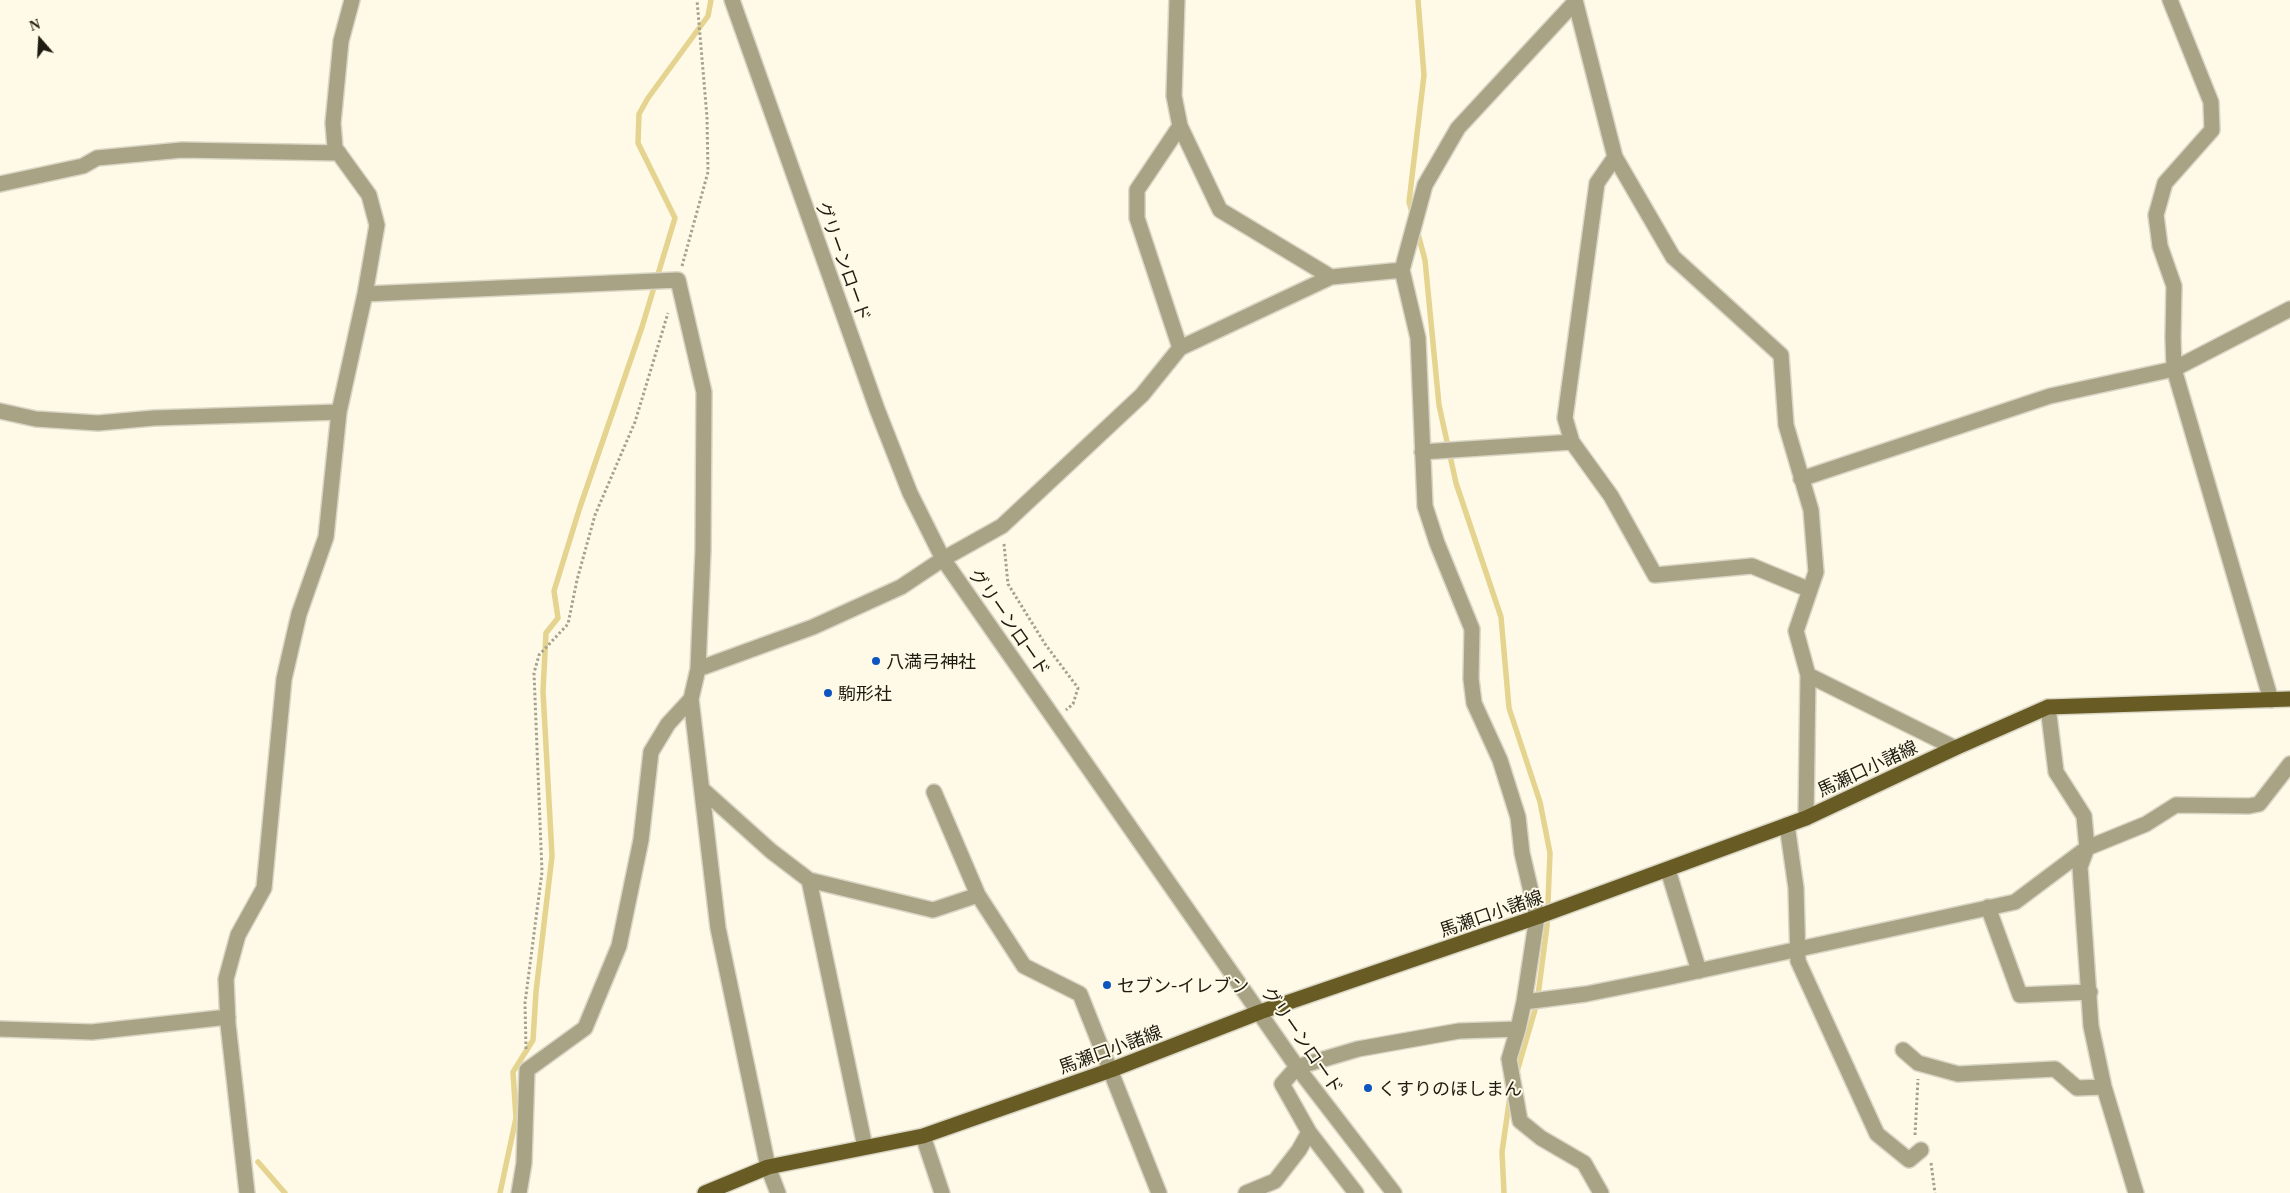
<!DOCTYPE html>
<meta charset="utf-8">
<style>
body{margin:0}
#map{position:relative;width:2290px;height:1193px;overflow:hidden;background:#fefae7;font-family:Georgia,serif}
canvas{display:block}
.north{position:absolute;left:15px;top:15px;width:50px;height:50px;-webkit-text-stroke:4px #fefae7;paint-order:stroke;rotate:341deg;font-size:14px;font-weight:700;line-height:20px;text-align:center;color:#1e1b10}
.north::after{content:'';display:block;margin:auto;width:18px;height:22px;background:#1e1b10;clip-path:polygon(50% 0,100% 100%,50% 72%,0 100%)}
</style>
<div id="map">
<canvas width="2290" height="1193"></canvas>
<div class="north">N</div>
</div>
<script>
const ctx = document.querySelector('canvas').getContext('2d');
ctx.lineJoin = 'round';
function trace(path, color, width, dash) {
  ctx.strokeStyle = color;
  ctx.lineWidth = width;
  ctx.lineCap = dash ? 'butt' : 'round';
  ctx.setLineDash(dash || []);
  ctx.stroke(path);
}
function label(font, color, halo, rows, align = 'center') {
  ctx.font = font + ' Georgia,"Noto Sans JP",serif';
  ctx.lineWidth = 4;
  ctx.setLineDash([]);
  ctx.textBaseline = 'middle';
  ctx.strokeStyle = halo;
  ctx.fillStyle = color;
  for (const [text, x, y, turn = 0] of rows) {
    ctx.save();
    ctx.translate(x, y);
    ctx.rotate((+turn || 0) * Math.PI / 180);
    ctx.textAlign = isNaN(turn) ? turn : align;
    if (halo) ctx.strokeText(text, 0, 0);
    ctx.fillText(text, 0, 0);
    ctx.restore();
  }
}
trace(new Path2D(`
 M 1413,216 L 1409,202 L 1424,75 L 1418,0
 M 1417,230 L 1425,260 L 1439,405 L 1456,483 L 1501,617 L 1509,708 L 1540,802 L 1550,853 L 1547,926 L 1537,1003 L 1516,1075
 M 258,1162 L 285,1193
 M 500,1193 L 516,1118 L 513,1072 L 533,1040 L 536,992 L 552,856 L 543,691 L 546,633 L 558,618 L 554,591 L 580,507 L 642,327 L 675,218 L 638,143 L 639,114 L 648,98 L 708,16 L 711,0
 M 1504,1193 L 1502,1152 L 1510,1096`), '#e5d48f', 5.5);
const minor = new Path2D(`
 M 732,0 L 877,409 L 910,493 L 943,559 L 1297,1067 L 1394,1193
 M 1177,0 L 1174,96 L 1180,126 L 1220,210 L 1331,277
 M 1575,0 L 1615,157 L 1673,257 L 1781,355 L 1786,425 L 1811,510 L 1816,572 L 1796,631 L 1808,675 L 1806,818
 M 2170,0 L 2211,102 L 2212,130 L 2165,183 L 2156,215 L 2160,246 L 2174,286 L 2173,338 L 2174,369 L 2271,700
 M 1575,2 L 1458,128 L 1425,185 L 1402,270 L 1418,338 L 1425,506 L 1437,543 L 1472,629 L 1471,679 L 1474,703 L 1500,760 L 1518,817 L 1522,853 L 1537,917 L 1524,1002 L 1518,1029 L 1509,1059 L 1520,1121 L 1541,1138 L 1584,1163 L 1601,1193
 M 1615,157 L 1597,183 L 1565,418 L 1572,442 L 1611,496 L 1655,575 L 1752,566 L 1810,590
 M 0,184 L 83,166 L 97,158 L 182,150 L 339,153
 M 365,294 L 678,280 L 704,392 L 703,550 L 698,669 L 691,699 L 718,928 L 768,1167 L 778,1193
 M 1180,348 L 1331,277 L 1402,270
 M 0,411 L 36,419 L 98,423 L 154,418 L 339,412
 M 1422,452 L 1572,442
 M 1801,479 L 2050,396 L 2174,369 L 2290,309
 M 698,669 L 813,627 L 901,587 L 943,559 L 1002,526 L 1142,395 L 1180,348 L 1137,218 L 1137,190 L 1180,126
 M 1808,675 L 1955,748
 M 2048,707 L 2056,772 L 2084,816 L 2087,848 L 2080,867 L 2091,1026 L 2104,1087 L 2136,1193
 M 702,789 L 771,851 L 809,880 L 933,910 L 978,895
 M 934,792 L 978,895 L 1024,966 L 1080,994 L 1159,1193
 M 1787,825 L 1796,888 L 1798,961 L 1877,1134 L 1909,1160 L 1921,1150
 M 1668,870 L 1699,971
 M 809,880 L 865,1147
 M 1988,907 L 2020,995 L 2090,992
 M 1524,1002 L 1586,994 L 1661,979 L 2015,902 L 2087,848 L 2146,824 L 2176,805 L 2249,806 L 2259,804 L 2290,764
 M 0,1029 L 92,1032 L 228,1017
 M 1903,1050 L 1918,1063 L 1958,1074 L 2055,1069 L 2077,1088 L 2104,1087
 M 1309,1132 L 1356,1193
 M 923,1136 L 942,1193
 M 247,1193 L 228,1024 L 226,979 L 238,935 L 264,888 L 284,679 L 299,614 L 326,537 L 339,412 L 365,294 L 377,225 L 369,195 L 335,148 L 333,123 L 341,41 L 352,0
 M 519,1193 L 524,1163 L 527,1070 L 585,1028 L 619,946 L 641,840 L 651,752 L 668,724 L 691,699
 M 1246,1193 L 1275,1181 L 1299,1150 L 1309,1132 L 1282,1084 L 1297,1067 L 1358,1049 L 1459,1031 L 1518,1029`);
const major = new Path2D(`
 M 705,1193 L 768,1167 L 923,1136 L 1111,1070 L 1260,1012 L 1537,917 L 1806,818 L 1955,748 L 2048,707 L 2290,699`);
trace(minor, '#dad6c5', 18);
trace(major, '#dad6c5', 18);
trace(new Path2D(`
 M 682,266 L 708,172 L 707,117 L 697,0
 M 1004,544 L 1008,584 L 1045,644 L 1078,688 L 1073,704 L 1066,710
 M 526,1049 L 525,1003 L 542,872 L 534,673 L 539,655 L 568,624 L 577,580 L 595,515 L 635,422 L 668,313
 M 1915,1135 L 1918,1079
 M 1931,1163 L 1935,1193`), '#a5a191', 3, [2.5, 2.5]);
trace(minor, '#a9a386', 15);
trace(major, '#685b23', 15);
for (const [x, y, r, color] of [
 [876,661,5,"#0e55bf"],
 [828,693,5,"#0e55bf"],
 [1107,985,5,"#0e55bf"],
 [1368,1088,5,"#0e55bf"]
]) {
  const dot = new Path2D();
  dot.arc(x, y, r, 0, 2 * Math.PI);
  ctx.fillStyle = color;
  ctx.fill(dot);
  trace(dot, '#fefae7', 2);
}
label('18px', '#1e1b10', '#fefae7', [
 ["グリーンロード",844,261,70],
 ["グリーンロード",1010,622,55],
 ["馬瀬口小諸線",1867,768,-25],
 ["馬瀬口小諸線",1491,913,-19],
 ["グリーンロード",1303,1040,55],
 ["馬瀬口小諸線",1110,1049,-20]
]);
label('18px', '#1e1b10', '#fefae7', [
 ["八満弓神社",886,661],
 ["駒形社",838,693],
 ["セブン-イレブン",1117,985],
 ["くすりのほしまん",1378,1088]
], 'left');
</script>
